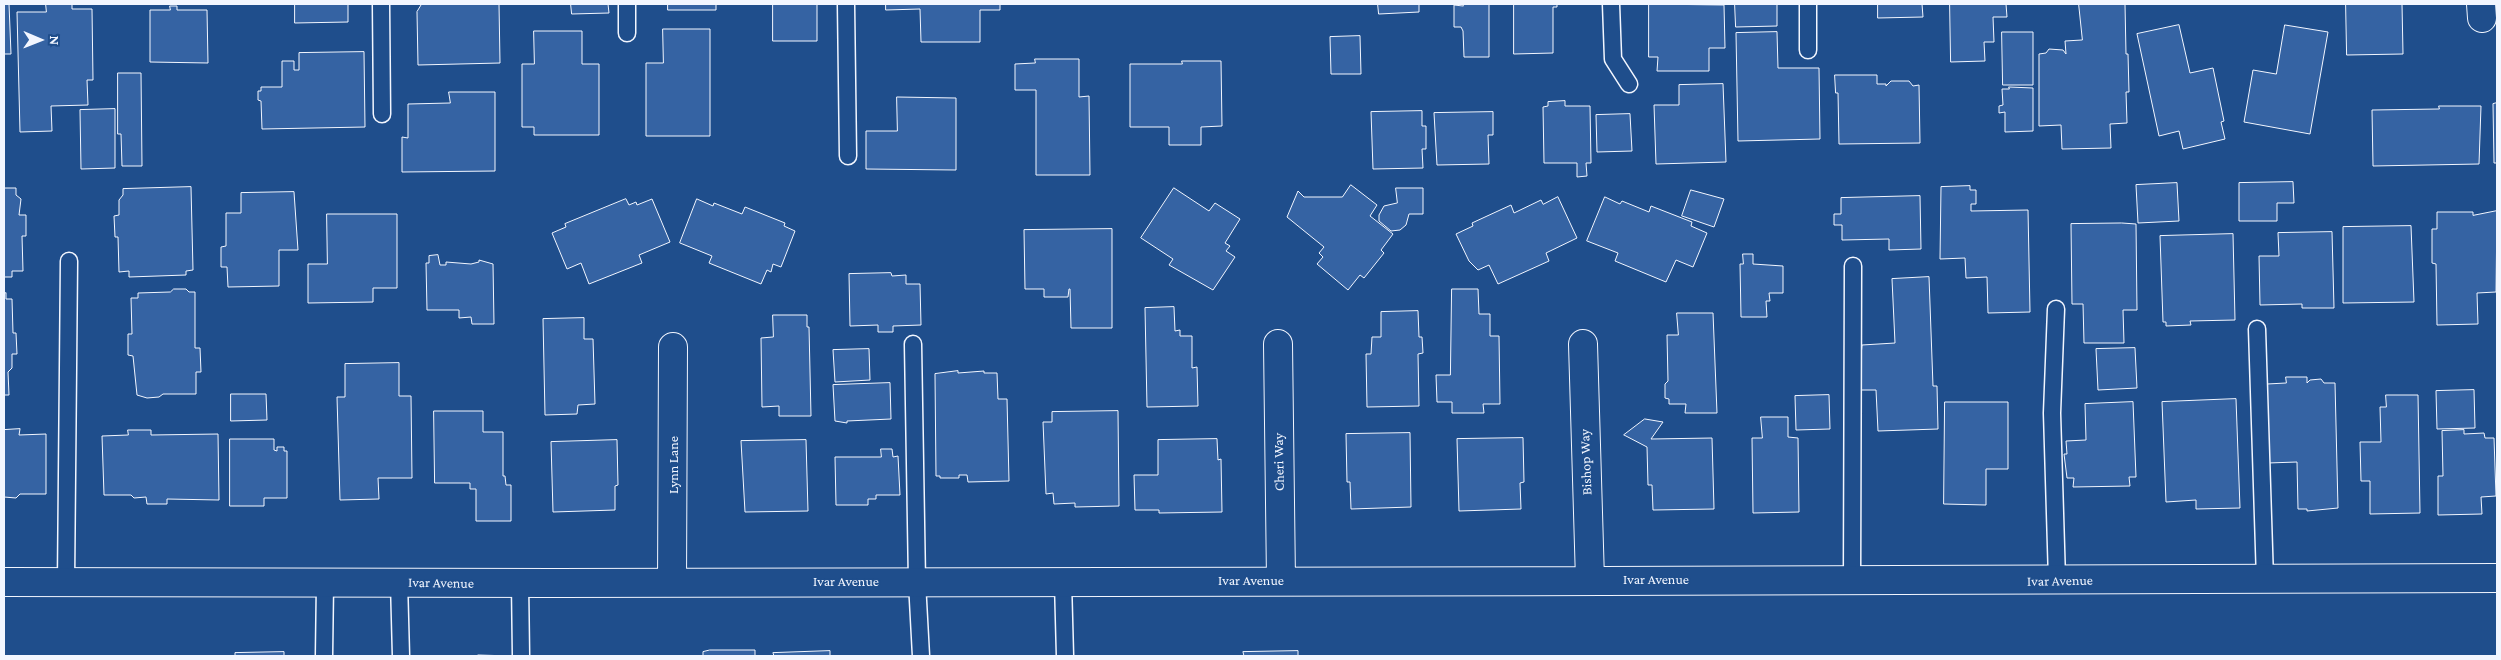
<!DOCTYPE html>
<style>
body{margin:0}
#map{position:relative;width:2501px;height:660px;overflow:hidden;background:#1f4e8c;font-family:"Crimson Pro",serif}
canvas{display:block}
.frame{position:absolute;inset:0;border:5px solid #f2f6ff;pointer-events:none}
.north{position:absolute;left:15px;top:15px;width:50px;height:50px;-webkit-text-stroke:4px #1f4e8c;paint-order:stroke;rotate:91deg;font-size:14px;font-weight:700;line-height:20px;text-align:center;color:#f2f6ff}
.north::after{content:'';display:block;margin:auto;width:18px;height:22px;background:#f2f6ff;clip-path:polygon(50% 0,100% 100%,50% 72%,0 100%)}
</style>
<div id="map">
<canvas width="2501" height="660"></canvas>
<div class="frame"></div>
<div class="north">N</div>
</div>
<script>
const ctx = document.querySelector('canvas').getContext('2d');
ctx.lineJoin = 'round';
function fill(path, color) {
  ctx.fillStyle = color;
  ctx.fill(path, 'evenodd');
}
function trace(path, color, width, dash) {
  ctx.strokeStyle = color;
  ctx.lineWidth = width;
  ctx.lineCap = dash ? 'butt' : 'round';
  ctx.setLineDash(dash || []);
  ctx.stroke(path);
}
function label(font, color, halo, rows, align = 'center') {
  ctx.font = font + ' "Crimson Pro",serif';
  ctx.lineWidth = 4;
  ctx.setLineDash([]);
  ctx.textBaseline = 'middle';
  ctx.strokeStyle = halo;
  ctx.fillStyle = color;
  for (const [text, x, y, turn = 0] of rows) {
    ctx.save();
    ctx.translate(x, y);
    ctx.rotate((+turn || 0) * Math.PI / 180);
    ctx.textAlign = isNaN(turn) ? turn : align;
    if (halo) ctx.strokeText(text, 0, 0);
    ctx.fillText(text, 0, 0);
    ctx.restore();
  }
}
const building = new Path2D(`
 M 4,4 L 9,4 L 11,54 L 4,54 Z
 M 46,4 L 72,4 L 72,9 L 92,9 L 93,80 L 87,80 L 88,105 L 51,106 L 52,131 L 20,132 L 17,12 L 46,12 Z
 M 295,4 L 348,4 L 348,22 L 295,23 Z
 M 422,4 L 499,4 L 500,63 L 418,65 L 417,12 Z
 M 571,4 L 608,4 L 609,13 L 572,14 Z
 M 668,4 L 716,4 L 716,10 L 668,10 Z
 M 773,4 L 817,4 L 817,41 L 773,41 Z
 M 886,4 L 1000,4 L 1000,10 L 980,10 L 980,42 L 921,42 L 920,9 L 886,10 Z
 M 1378,4 L 1419,4 L 1419,12 L 1379,14 Z
 M 1463,4 L 1489,4 L 1489,57 L 1464,57 L 1463,31 L 1461,27 L 1454,27 L 1454,5 L 1463,6 Z
 M 1514,4 L 1557,4 L 1557,7 L 1553,7 L 1553,53 L 1514,54 Z
 M 1649,4 L 1724,5 L 1725,48 L 1709,48 L 1709,71 L 1657,71 L 1658,57 L 1649,57 Z
 M 1735,4 L 1777,4 L 1777,26 L 1736,27 Z
 M 1878,4 L 1922,4 L 1923,17 L 1878,18 Z
 M 1950,4 L 2006,4 L 2007,17 L 1993,17 L 1994,42 L 1984,42 L 1985,61 L 1951,62 Z
 M 2079,4 L 2125,4 L 2126,54 L 2128,54 L 2129,92 L 2126,92 L 2127,123 L 2110,124 L 2111,148 L 2062,149 L 2061,125 L 2039,126 L 2039,54 L 2046,53 L 2049,49 L 2063,50 L 2066,54 L 2065,41 L 2082,40 Z
 M 2346,4 L 2402,4 L 2403,54 L 2347,55 Z
 M 170,6 L 177,6 L 177,10 L 207,10 L 208,63 L 150,62 L 150,10 L 170,10 Z
 M 2179,25 L 2190,73 L 2213,68 L 2224,121 L 2221,122 L 2225,139 L 2183,149 L 2179,131 L 2159,136 L 2137,34 Z
 M 2285,25 L 2328,32 L 2310,134 L 2244,122 L 2253,70 L 2276,74 Z
 M 663,29 L 710,29 L 710,136 L 646,136 L 646,63 L 663,63 Z
 M 534,31 L 582,31 L 582,64 L 599,64 L 599,135 L 534,135 L 534,127 L 522,127 L 522,64 L 534,64 Z
 M 1777,32 L 1778,68 L 1819,68 L 1820,139 L 1738,141 L 1736,33 Z
 M 2002,32 L 2033,32 L 2033,85 L 2003,85 Z
 M 1360,36 L 1361,74 L 1331,74 L 1330,37 Z
 M 364,52 L 365,127 L 262,129 L 261,101 L 258,100 L 258,91 L 261,91 L 261,87 L 282,87 L 282,61 L 294,61 L 294,70 L 299,70 L 299,53 Z
 M 1035,59 L 1079,59 L 1079,97 L 1089,96 L 1090,175 L 1036,175 L 1036,90 L 1015,90 L 1015,64 L 1035,63 Z
 M 1182,61 L 1221,61 L 1222,126 L 1201,127 L 1201,145 L 1169,145 L 1169,127 L 1130,127 L 1130,64 L 1182,64 Z
 M 118,73 L 141,73 L 142,166 L 122,166 L 121,134 L 118,134 Z
 M 1835,75 L 1877,75 L 1877,84 L 1886,84 L 1886,86 L 1891,81 L 1909,81 L 1913,86 L 1919,85 L 1920,143 L 1839,144 L 1838,93 L 1836,93 Z
 M 1723,84 L 1726,162 L 1656,164 L 1654,105 L 1679,105 L 1679,85 Z
 M 2009,87 L 2033,88 L 2033,131 L 2005,132 L 2005,112 L 1999,113 L 1999,106 L 2003,105 L 2002,89 L 2009,89 Z
 M 449,92 L 495,92 L 495,171 L 402,172 L 402,137 L 408,138 L 408,104 L 450,103 Z
 M 897,97 L 956,98 L 956,170 L 866,169 L 866,131 L 897,131 Z
 M 1565,101 L 1565,106 L 1590,106 L 1591,163 L 1586,163 L 1587,176 L 1577,177 L 1577,163 L 1544,163 L 1543,107 L 1548,106 L 1548,102 Z
 M 2497,103 L 2497,163 L 2494,163 L 2493,104 Z
 M 2439,106 L 2481,106 L 2479,164 L 2373,166 L 2372,110 L 2439,109 Z
 M 115,109 L 115,168 L 81,169 L 80,110 Z
 M 1422,111 L 1422,126 L 1426,126 L 1426,149 L 1422,149 L 1423,168 L 1373,169 L 1371,112 Z
 M 1493,112 L 1493,135 L 1488,135 L 1489,164 L 1437,165 L 1434,113 Z
 M 1630,114 L 1632,151 L 1597,152 L 1596,115 Z
 M 2293,182 L 2294,203 L 2277,203 L 2277,221 L 2239,221 L 2239,183 Z
 M 2177,183 L 2179,221 L 2138,223 L 2136,185 Z
 M 1351,185 L 1377,205 L 1370,216 L 1393,234 L 1381,250 L 1384,253 L 1364,278 L 1360,275 L 1348,290 L 1317,264 L 1323,257 L 1319,253 L 1324,247 L 1287,217 L 1298,191 L 1304,197 L 1342,197 Z
 M 1970,186 L 1970,190 L 1976,190 L 1976,204 L 1971,204 L 1971,211 L 2028,210 L 2030,312 L 1988,313 L 1987,277 L 1966,278 L 1965,258 L 1940,259 L 1941,187 Z
 M 191,187 L 193,270 L 186,271 L 186,275 L 129,277 L 129,271 L 119,272 L 118,237 L 115,237 L 114,216 L 119,215 L 119,200 L 123,195 L 123,189 Z
 M 4,188 L 16,188 L 16,195 L 21,199 L 19,215 L 26,215 L 26,236 L 22,236 L 23,271 L 12,271 L 12,277 L 4,277 Z
 M 1174,188 L 1209,211 L 1215,203 L 1240,219 L 1225,243 L 1230,246 L 1226,251 L 1235,257 L 1213,290 L 1169,265 L 1173,259 L 1141,238 Z
 M 1396,188 L 1423,188 L 1423,214 L 1409,214 L 1406,225 L 1400,230 L 1391,231 L 1379,221 L 1379,215 L 1384,206 L 1397,203 Z
 M 1691,190 L 1724,199 L 1714,227 L 1682,216 Z
 M 294,192 L 298,250 L 279,250 L 279,286 L 228,287 L 227,267 L 221,267 L 221,247 L 226,246 L 226,213 L 241,213 L 241,193 Z
 M 1920,196 L 1921,249 L 1889,250 L 1889,239 L 1842,240 L 1842,225 L 1834,225 L 1834,214 L 1841,214 L 1841,198 Z
 M 1558,197 L 1577,238 L 1546,253 L 1549,261 L 1498,284 L 1489,265 L 1478,270 L 1469,261 L 1456,234 L 1473,226 L 1472,223 L 1511,205 L 1514,213 L 1541,200 L 1543,204 Z
 M 1605,197 L 1620,204 L 1622,201 L 1649,212 L 1651,206 L 1692,222 L 1691,226 L 1707,233 L 1693,267 L 1676,260 L 1666,282 L 1615,261 L 1618,253 L 1587,241 Z
 M 626,199 L 629,205 L 636,202 L 637,205 L 652,199 L 670,242 L 639,255 L 642,263 L 589,284 L 581,263 L 567,269 L 552,233 L 566,227 L 565,224 Z
 M 697,199 L 713,206 L 714,203 L 742,214 L 745,207 L 785,223 L 784,226 L 795,231 L 781,267 L 773,264 L 771,272 L 767,270 L 761,284 L 709,263 L 712,256 L 680,243 Z
 M 2497,211 L 2496,292 L 2477,293 L 2478,324 L 2437,325 L 2436,264 L 2432,263 L 2432,229 L 2437,229 L 2437,212 L 2473,212 L 2473,215 Z
 M 327,214 L 397,214 L 397,288 L 373,288 L 373,302 L 308,303 L 308,264 L 327,264 Z
 M 2122,223 L 2136,224 L 2137,310 L 2123,310 L 2124,343 L 2084,343 L 2083,304 L 2072,304 L 2071,224 Z
 M 2411,226 L 2414,302 L 2343,303 L 2343,227 Z
 M 1112,229 L 1112,328 L 1071,328 L 1070,289 L 1069,289 L 1068,297 L 1044,297 L 1044,289 L 1025,289 L 1024,230 Z
 M 2332,232 L 2334,308 L 2302,308 L 2302,304 L 2260,305 L 2259,256 L 2279,256 L 2278,233 Z
 M 2233,234 L 2235,320 L 2190,321 L 2191,325 L 2166,326 L 2166,322 L 2163,322 L 2160,236 Z
 M 1743,254 L 1753,254 L 1753,264 L 1783,266 L 1783,293 L 1769,293 L 1770,301 L 1766,301 L 1767,317 L 1741,317 L 1740,264 L 1743,264 Z
 M 438,255 L 440,265 L 446,265 L 446,262 L 471,264 L 479,262 L 479,260 L 493,264 L 494,324 L 472,324 L 471,317 L 459,318 L 459,310 L 427,310 L 426,263 L 429,263 L 429,256 Z
 M 891,273 L 892,276 L 906,275 L 906,284 L 920,284 L 921,325 L 893,326 L 893,332 L 878,332 L 878,325 L 850,326 L 849,274 Z
 M 1929,277 L 1933,386 L 1937,386 L 1938,429 L 1878,431 L 1876,390 L 1858,390 L 1862,345 L 1895,343 L 1892,279 Z
 M 174,289 L 186,289 L 189,292 L 195,292 L 195,348 L 200,348 L 201,372 L 196,372 L 196,394 L 163,394 L 159,397 L 147,398 L 137,395 L 133,356 L 128,355 L 128,334 L 132,334 L 131,298 L 138,298 L 138,293 L 170,292 Z
 M 1452,289 L 1478,289 L 1479,314 L 1490,314 L 1490,336 L 1499,336 L 1500,404 L 1483,404 L 1484,413 L 1452,413 L 1452,402 L 1437,402 L 1436,375 L 1450,375 Z
 M 6,293 L 6,299 L 12,299 L 13,333 L 16,333 L 17,354 L 12,354 L 12,368 L 8,372 L 9,395 L 4,395 L 4,294 Z
 M 1174,307 L 1175,331 L 1180,330 L 1180,336 L 1192,336 L 1192,368 L 1197,367 L 1198,406 L 1147,407 L 1145,308 Z
 M 1418,311 L 1419,337 L 1422,337 L 1423,353 L 1418,354 L 1419,406 L 1367,407 L 1366,354 L 1371,354 L 1372,337 L 1381,337 L 1381,312 Z
 M 1677,313 L 1713,313 L 1717,413 L 1685,413 L 1686,404 L 1669,404 L 1669,399 L 1665,398 L 1665,384 L 1668,381 L 1667,335 L 1678,335 Z
 M 773,315 L 807,315 L 807,327 L 809,327 L 811,416 L 779,416 L 779,406 L 762,407 L 761,338 L 773,337 Z
 M 584,318 L 584,339 L 593,339 L 595,404 L 578,405 L 577,414 L 545,415 L 543,319 Z
 M 2135,348 L 2137,388 L 2098,390 L 2096,349 Z
 M 869,349 L 870,380 L 835,382 L 833,350 Z
 M 399,363 L 399,396 L 411,396 L 412,478 L 378,478 L 379,499 L 340,500 L 337,397 L 345,397 L 345,364 Z
 M 958,371 L 958,373 L 984,371 L 984,373 L 997,373 L 998,399 L 1007,399 L 1009,481 L 968,482 L 967,475 L 959,475 L 959,478 L 940,478 L 940,476 L 936,476 L 935,374 Z
 M 2286,377 L 2307,377 L 2307,383 L 2310,380 L 2321,379 L 2324,383 L 2335,383 L 2338,508 L 2307,511 L 2307,509 L 2298,509 L 2297,462 L 2268,463 L 2267,384 L 2286,383 Z
 M 890,383 L 891,419 L 847,421 L 847,423 L 835,421 L 833,385 Z
 M 2474,390 L 2475,428 L 2437,429 L 2436,391 Z
 M 231,394 L 266,394 L 267,420 L 231,421 Z
 M 1829,395 L 1830,429 L 1796,430 L 1795,396 Z
 M 2386,395 L 2418,395 L 2420,513 L 2370,514 L 2370,481 L 2361,481 L 2360,442 L 2381,442 L 2380,407 L 2386,407 Z
 M 2236,399 L 2240,508 L 2196,509 L 2196,500 L 2166,502 L 2162,402 Z
 M 1945,402 L 2008,402 L 2008,469 L 1986,469 L 1986,505 L 1944,504 Z
 M 2133,402 L 2136,477 L 2129,477 L 2130,486 L 2073,487 L 2074,478 L 2067,478 L 2064,454 L 2067,454 L 2066,441 L 2086,440 L 2085,404 Z
 M 434,411 L 483,411 L 483,432 L 503,432 L 503,476 L 505,476 L 506,485 L 511,485 L 511,521 L 476,521 L 476,489 L 470,489 L 470,483 L 435,483 Z
 M 1118,411 L 1119,506 L 1075,507 L 1075,503 L 1054,504 L 1053,493 L 1046,494 L 1043,422 L 1052,422 L 1052,412 Z
 M 1761,417 L 1788,417 L 1788,437 L 1798,438 L 1799,512 L 1753,513 L 1752,438 L 1762,438 Z
 M 1645,419 L 1663,422 L 1651,439 L 1712,438 L 1714,509 L 1653,510 L 1652,485 L 1648,485 L 1647,447 L 1624,435 Z
 M 20,429 L 19,435 L 46,434 L 46,494 L 20,494 L 16,498 L 4,497 L 4,504 L 4,430 Z
 M 128,430 L 151,430 L 151,435 L 218,434 L 219,500 L 167,499 L 167,504 L 147,504 L 146,497 L 134,498 L 131,495 L 104,495 L 102,436 L 128,435 Z
 M 2464,430 L 2464,434 L 2484,433 L 2485,438 L 2494,438 L 2496,496 L 2481,497 L 2482,514 L 2438,515 L 2438,476 L 2443,476 L 2442,431 Z
 M 1410,433 L 1411,507 L 1351,509 L 1350,482 L 1347,482 L 1346,434 Z
 M 1523,438 L 1524,482 L 1520,483 L 1521,509 L 1459,511 L 1457,439 Z
 M 230,439 L 274,439 L 274,450 L 277,451 L 277,447 L 284,447 L 284,451 L 287,451 L 287,498 L 264,498 L 264,506 L 230,506 Z
 M 1217,439 L 1218,460 L 1221,459 L 1222,512 L 1159,513 L 1159,510 L 1135,510 L 1134,475 L 1158,475 L 1158,440 Z
 M 617,440 L 618,485 L 615,486 L 615,510 L 553,512 L 551,442 Z
 M 806,440 L 808,511 L 745,512 L 741,441 Z
 M 881,449 L 892,449 L 893,457 L 898,456 L 900,495 L 876,495 L 876,499 L 868,499 L 868,505 L 836,505 L 835,457 L 881,457 Z
 M 710,650 L 755,650 L 755,656 L 703,656 L 703,652 Z
 M 830,651 L 830,656 L 774,656 L 773,653 Z
 M 1298,651 L 1298,656 L 1244,656 L 1243,652 Z
 M 284,652 L 284,656 L 235,656 L 235,653 Z
 M 478,655 L 511,656 L 478,656 Z`);
fill(building, '#3563a3');
trace(building, '#f2f6ff', 1);
const service = new Path2D(`
 M 381,4 L 382,114
 M 627,4 L 627,33
 M 846,4 L 848,156
 M 1611,4 L 1613,59 L 1629,84
 M 1808,4 L 1808,50
 M 2056,309 L 2052,413 L 2057,580
 M 2257,329 L 2265,580
 M 913,344 L 917,582 L 921,656
 M 1852,580 L 1853,266
 M 66,582 L 69,261
 M 399,582 L 401,656
 M 1063,582 L 1065,656
 M 520,583 L 521,656
 M 324,656 L 325,583`);
const minor = new Path2D(`
 M 2481,4 L 2482,18
 M 1278,344 L 1281,581
 M 1583,344 L 1590,580
 M 4,582 C 188,581 371,584 555,583 C 1202,582 1850,581 2497,578
 M 672,583 L 673,347`);
trace(service, '#f2f6ff', 19);
trace(minor, '#f2f6ff', 30);
trace(service, '#1f4e8c', 16);
trace(minor, '#1f4e8c', 28);
label('14px', '#f2f6ff', '#1f4e8c', [
 ["Cheri Way",1279,462,-91],
 ["Bishop Way",1586,462,-92],
 ["Lynn Lane",674,465,-90],
 ["Ivar Avenue",1656,580],
 ["Ivar Avenue",1251,581],
 ["Ivar Avenue",2060,581,-1],
 ["Ivar Avenue",846,582],
 ["Ivar Avenue",441,583,1]
]);
</script>
